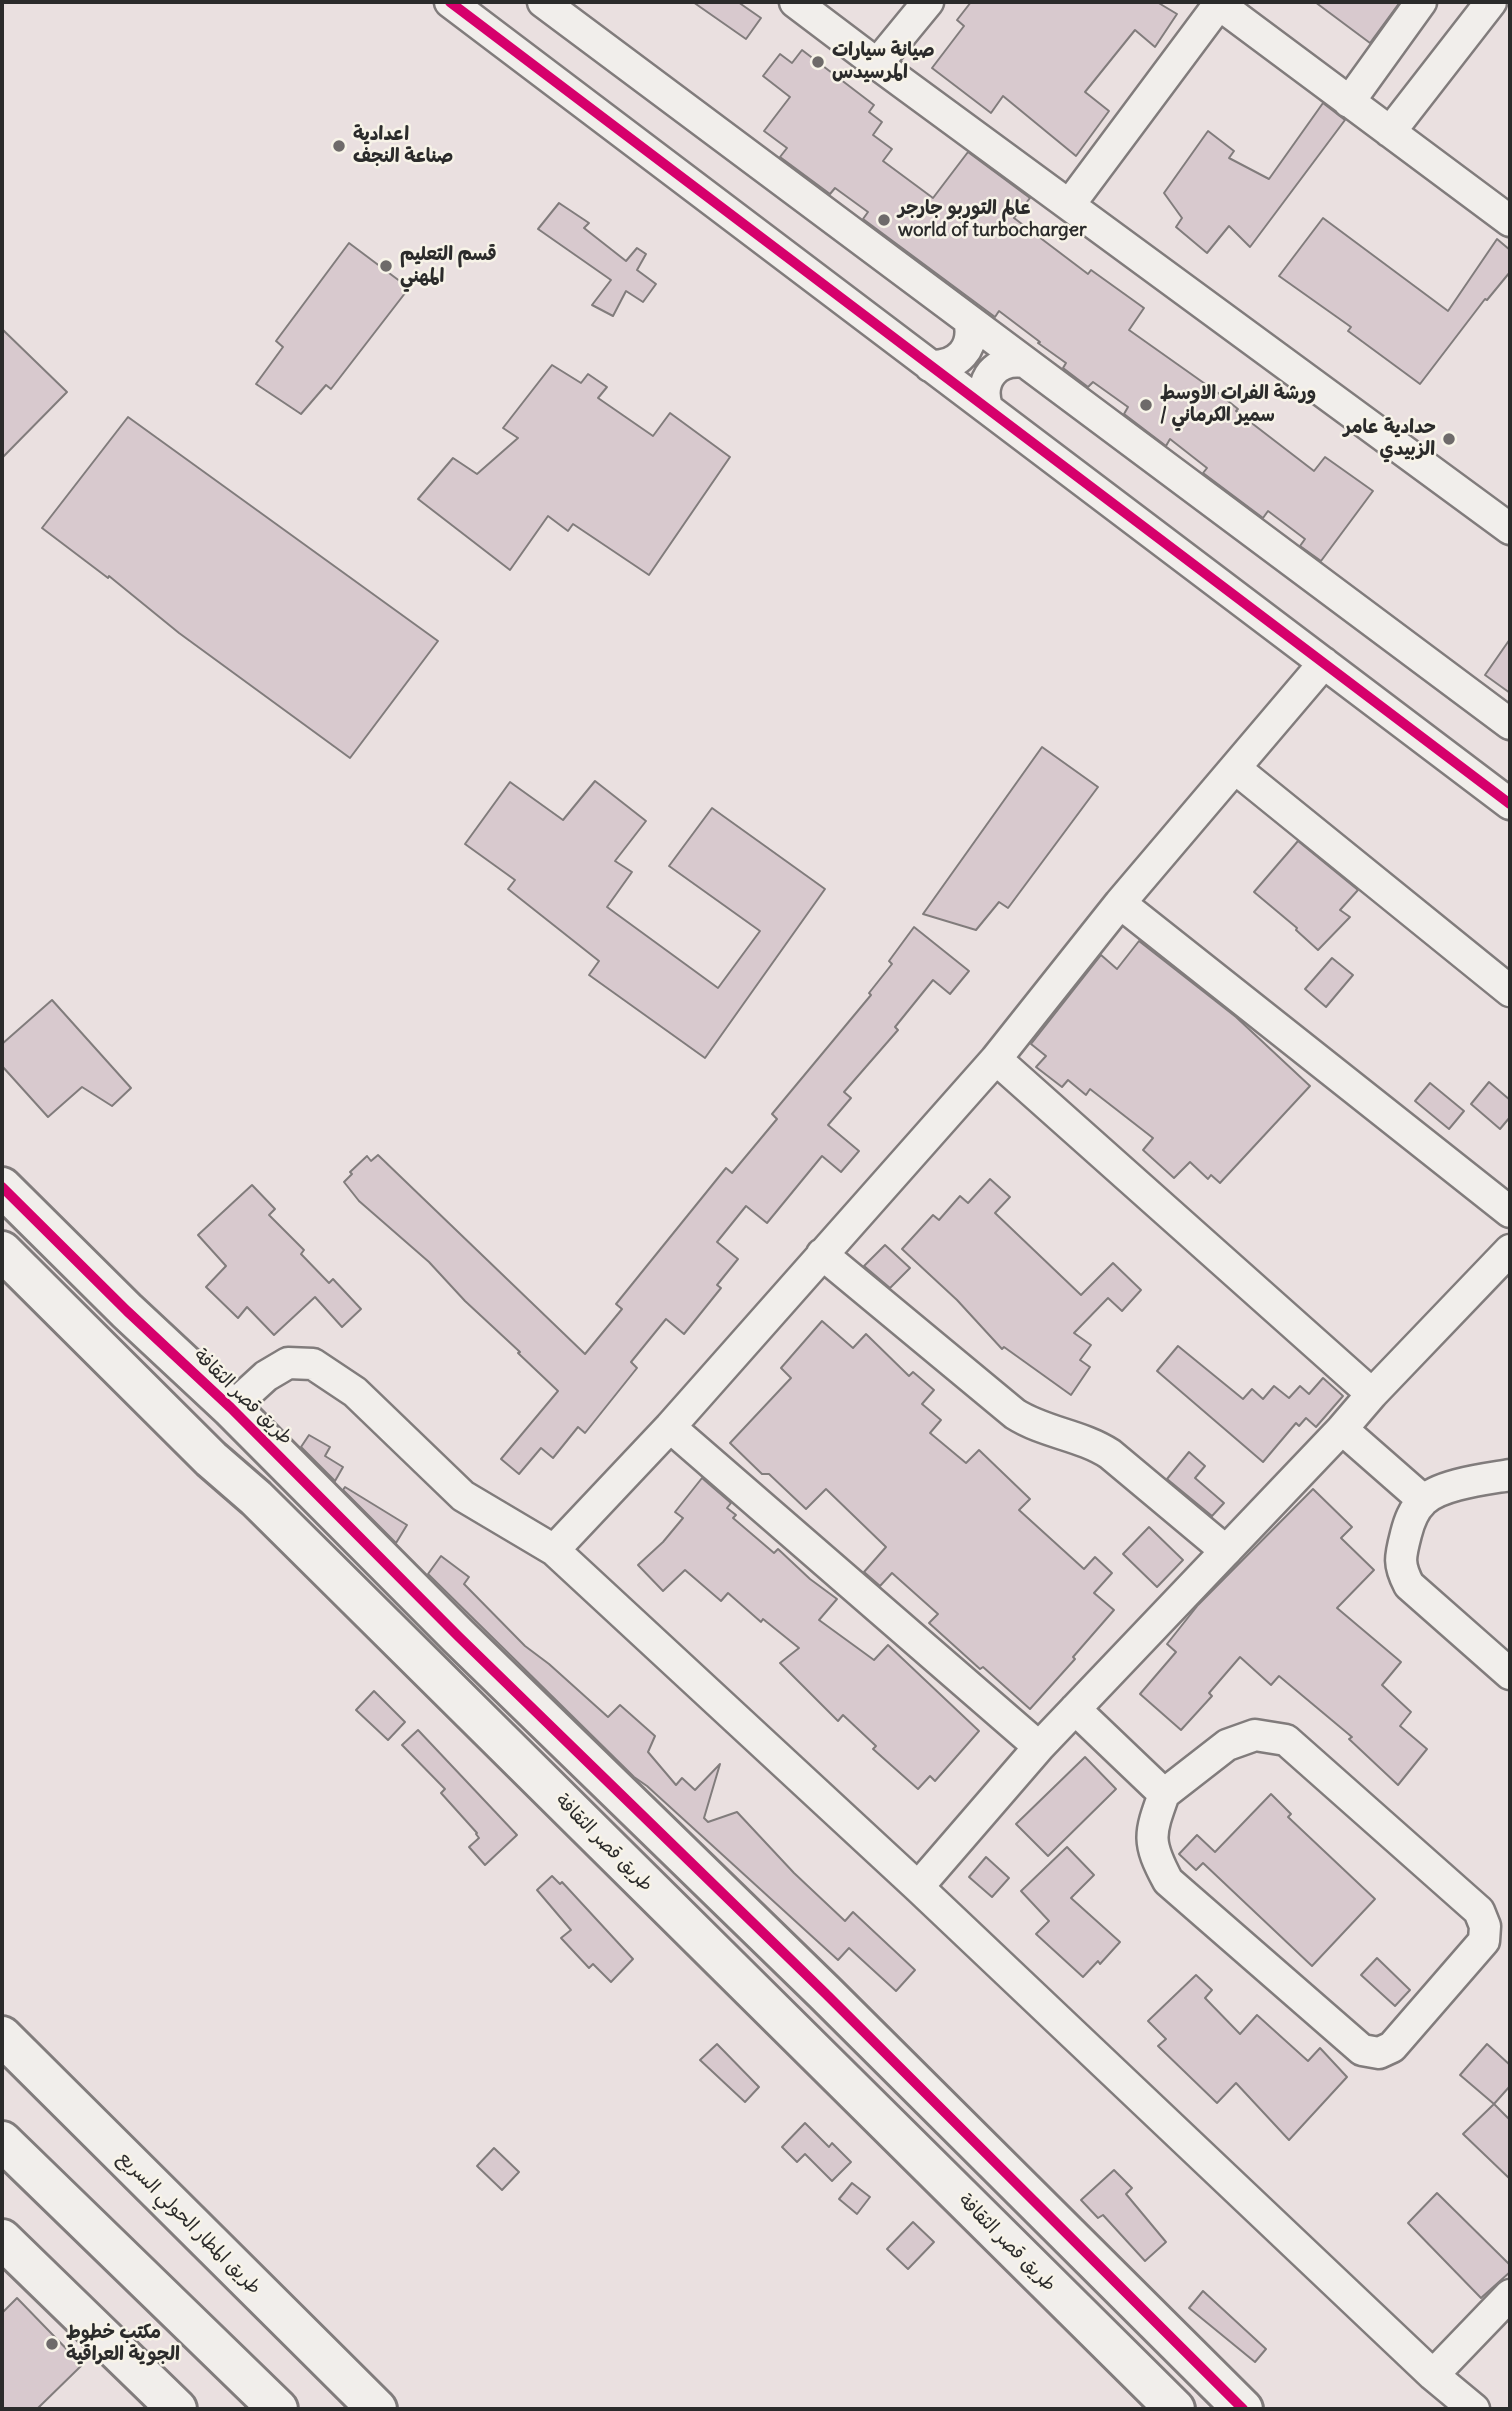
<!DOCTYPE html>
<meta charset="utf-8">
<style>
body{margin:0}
#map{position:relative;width:1512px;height:2411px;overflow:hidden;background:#eae0e0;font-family:Delius,sans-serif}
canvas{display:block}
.frame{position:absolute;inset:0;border:4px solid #2b2b2b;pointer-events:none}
</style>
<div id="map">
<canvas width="1512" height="2411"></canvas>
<div class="frame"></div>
</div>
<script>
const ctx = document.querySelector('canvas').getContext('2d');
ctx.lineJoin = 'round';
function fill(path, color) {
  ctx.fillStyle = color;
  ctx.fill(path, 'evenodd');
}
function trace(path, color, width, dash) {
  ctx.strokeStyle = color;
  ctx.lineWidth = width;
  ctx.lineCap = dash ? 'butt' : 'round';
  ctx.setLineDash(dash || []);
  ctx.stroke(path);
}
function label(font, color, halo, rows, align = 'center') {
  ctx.font = font + ' Delius,"Playpen Sans Arabic",sans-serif';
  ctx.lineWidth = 5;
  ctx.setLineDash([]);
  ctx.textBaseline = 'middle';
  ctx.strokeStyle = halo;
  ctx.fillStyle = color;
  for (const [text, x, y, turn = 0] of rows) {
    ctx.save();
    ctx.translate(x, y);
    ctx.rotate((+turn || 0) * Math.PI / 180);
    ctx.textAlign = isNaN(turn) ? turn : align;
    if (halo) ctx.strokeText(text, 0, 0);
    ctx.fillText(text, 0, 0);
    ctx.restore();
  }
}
const building = new Path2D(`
 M 693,2 L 738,2 L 761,18 L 746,39 Z
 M 971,2 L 1157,2 L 1177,14 L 1155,47 L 1135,30 L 1085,92 L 1109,111 L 1076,156 L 1003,96 L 991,113 L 932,68 L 964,26 L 957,20 Z
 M 1315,2 L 1400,2 L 1370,43 Z
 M 802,50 L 874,105 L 869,112 L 882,122 L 873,135 L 892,149 L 883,161 L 933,198 L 968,152 L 1030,198 L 1014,218 L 1088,274 L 1091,270 L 1144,308 L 1129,330 L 1218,393 L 1238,409 L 1236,411 L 1314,471 L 1325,457 L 1373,491 L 1321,561 L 1300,546 L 1305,539 L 1268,511 L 1263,518 L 1203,473 L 1207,468 L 1170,439 L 1166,446 L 1124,414 L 1128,407 L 1093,382 L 1088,387 L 1063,368 L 1066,363 L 1038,343 L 1040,342 L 999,311 L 995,317 L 863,219 L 868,212 L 835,188 L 830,194 L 780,157 L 787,148 L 764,131 L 790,97 L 763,76 L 780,54 L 792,63 Z
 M 1323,103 L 1345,120 L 1250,247 L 1229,226 L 1207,253 L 1176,227 L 1182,218 L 1164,193 L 1208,131 L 1234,151 L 1229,158 L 1269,179 Z
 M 559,203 L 589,223 L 584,228 L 626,261 L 637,248 L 646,254 L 637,270 L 656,284 L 643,302 L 626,291 L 613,316 L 592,305 L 611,280 L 538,229 Z
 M 1323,218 L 1448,311 L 1497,239 L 1510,250 L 1510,272 L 1487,300 L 1485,299 L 1420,384 L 1348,331 L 1351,327 L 1279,276 Z
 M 349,243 L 409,288 L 331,389 L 326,385 L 301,414 L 256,384 L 283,347 L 276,341 Z
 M 2,329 L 67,392 L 2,458 Z
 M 552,365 L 581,383 L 588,374 L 607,387 L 598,398 L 653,436 L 670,413 L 730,457 L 649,575 L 573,524 L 568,531 L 548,516 L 510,570 L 418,499 L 453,458 L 477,474 L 518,438 L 503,428 Z
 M 128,417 L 438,641 L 350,758 L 179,633 L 109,576 L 108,578 L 42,528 Z
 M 1510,639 L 1510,693 L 1485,675 Z
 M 1042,747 L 1098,787 L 1008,908 L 999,902 L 976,930 L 923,914 Z
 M 595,781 L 646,821 L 615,861 L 632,872 L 607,907 L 718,988 L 760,931 L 669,866 L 712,808 L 825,889 L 705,1058 L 589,975 L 599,961 L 508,889 L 515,880 L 465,844 L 510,782 L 563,820 Z
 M 1298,841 L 1358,890 L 1340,910 L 1350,917 L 1318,950 L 1296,930 L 1297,928 L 1254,892 Z
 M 914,927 L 969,971 L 950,994 L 933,980 L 895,1027 L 898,1030 L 844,1092 L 851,1098 L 828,1125 L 859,1151 L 841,1172 L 822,1156 L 767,1223 L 746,1206 L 717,1242 L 738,1259 L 717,1285 L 721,1288 L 684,1334 L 666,1319 L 631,1362 L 637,1368 L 585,1433 L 578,1427 L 553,1458 L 541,1448 L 519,1474 L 501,1459 L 558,1391 L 518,1353 L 520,1352 L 465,1301 L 429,1262 L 359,1201 L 344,1182 L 352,1174 L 350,1172 L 367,1156 L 371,1161 L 378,1155 L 585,1354 L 622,1309 L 616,1304 L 726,1168 L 732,1173 L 777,1119 L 772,1114 L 871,995 L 869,993 L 892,964 L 889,961 Z
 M 1139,941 L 1236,1017 L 1310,1086 L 1220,1183 L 1211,1175 L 1208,1179 L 1190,1162 L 1174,1178 L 1143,1150 L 1153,1138 L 1090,1089 L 1086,1095 L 1068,1080 L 1062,1087 L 1036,1067 L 1046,1056 L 1031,1044 L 1101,955 L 1117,969 Z
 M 1332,958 L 1353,975 L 1326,1007 L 1305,989 Z
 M 52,1000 L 131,1088 L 112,1106 L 82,1087 L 48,1117 L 2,1066 L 2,1044 Z
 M 1489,1082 L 1510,1100 L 1510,1117 L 1500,1129 L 1471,1104 Z
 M 1430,1083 L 1464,1111 L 1449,1129 L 1415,1101 Z
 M 990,1179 L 1010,1197 L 995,1213 L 1081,1295 L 1113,1263 L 1141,1290 L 1122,1311 L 1108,1298 L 1074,1333 L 1091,1345 L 1080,1360 L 1090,1367 L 1071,1395 L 1004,1347 L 1002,1349 L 957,1300 L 902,1249 L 933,1215 L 939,1220 L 960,1196 L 968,1203 Z
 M 252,1185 L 275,1209 L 269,1215 L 304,1250 L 301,1254 L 329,1283 L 333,1279 L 361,1309 L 342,1327 L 315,1297 L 274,1335 L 247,1307 L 238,1318 L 206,1287 L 226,1266 L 198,1235 Z
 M 885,1245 L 910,1268 L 890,1288 L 864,1266 Z
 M 822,1321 L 853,1348 L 866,1334 L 909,1376 L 913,1372 L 934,1390 L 922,1404 L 941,1420 L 930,1433 L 966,1463 L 979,1450 L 1030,1499 L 1019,1510 L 1084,1569 L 1095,1557 L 1112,1573 L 1094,1593 L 1114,1610 L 1073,1657 L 1075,1659 L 1030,1709 L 983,1667 L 980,1669 L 929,1623 L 938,1614 L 892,1573 L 880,1586 L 864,1572 L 886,1547 L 826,1489 L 806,1509 L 769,1474 L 762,1474 L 730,1443 L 791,1378 L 781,1368 Z
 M 1178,1346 L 1243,1399 L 1252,1389 L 1263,1399 L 1274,1386 L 1289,1398 L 1300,1386 L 1309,1394 L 1323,1378 L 1343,1396 L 1316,1427 L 1306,1418 L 1299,1426 L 1296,1423 L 1263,1462 L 1157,1371 Z
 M 309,1435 L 330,1447 L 325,1456 L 343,1467 L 335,1481 L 301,1447 Z
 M 1189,1452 L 1205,1466 L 1195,1478 L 1224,1503 L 1212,1516 L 1167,1479 Z
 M 702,1478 L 731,1503 L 727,1508 L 736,1515 L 733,1518 L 774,1553 L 778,1549 L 810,1579 L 837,1599 L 819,1620 L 874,1660 L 888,1645 L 979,1731 L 935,1781 L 930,1776 L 918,1789 L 873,1749 L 876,1746 L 843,1715 L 838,1721 L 780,1663 L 799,1648 L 763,1619 L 761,1622 L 728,1593 L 721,1601 L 685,1570 L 663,1591 L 638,1565 L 663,1542 L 683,1518 L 675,1512 Z
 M 345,1487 L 407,1525 L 396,1543 L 343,1490 Z
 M 1313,1489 L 1352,1527 L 1341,1538 L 1374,1570 L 1337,1608 L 1401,1662 L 1382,1685 L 1411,1712 L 1400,1726 L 1427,1749 L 1398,1785 L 1349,1739 L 1352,1737 L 1279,1676 L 1271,1685 L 1240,1657 L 1209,1693 L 1212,1696 L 1181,1730 L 1140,1694 L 1176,1652 L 1167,1644 L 1198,1605 Z
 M 1149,1527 L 1183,1560 L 1157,1587 L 1123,1554 Z
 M 441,1556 L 469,1577 L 464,1584 L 525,1646 L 549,1664 L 608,1717 L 620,1705 L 655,1736 L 648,1752 L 676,1785 L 682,1778 L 695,1790 L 720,1764 L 704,1818 L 708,1822 L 737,1812 L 794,1873 L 845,1921 L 853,1912 L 915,1970 L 896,1991 L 849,1948 L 838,1960 L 647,1786 L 634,1777 L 428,1574 Z
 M 374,1691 L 405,1722 L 388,1740 L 356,1710 Z
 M 418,1730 L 517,1835 L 485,1865 L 469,1847 L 479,1838 L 476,1834 L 477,1833 L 441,1793 L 445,1789 L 402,1745 Z
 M 1085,1757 L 1116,1789 L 1048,1856 L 1016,1824 Z
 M 1271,1794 L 1291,1814 L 1288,1817 L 1375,1899 L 1312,1966 L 1203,1863 L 1196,1870 L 1179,1854 L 1197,1835 L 1215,1852 Z
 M 1067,1847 L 1094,1875 L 1071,1898 L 1120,1942 L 1100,1964 L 1098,1961 L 1083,1977 L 1036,1934 L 1049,1921 L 1021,1891 Z
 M 986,1857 L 1009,1878 L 992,1897 L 969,1877 Z
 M 552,1876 L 560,1884 L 562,1882 L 633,1959 L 611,1982 L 593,1964 L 589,1968 L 561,1938 L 571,1930 L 537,1890 Z
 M 1377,1958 L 1410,1990 L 1395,2006 L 1361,1975 Z
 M 1196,1975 L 1212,1990 L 1205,1998 L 1240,2034 L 1257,2015 L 1308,2061 L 1320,2048 L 1347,2077 L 1289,2140 L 1236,2083 L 1217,2103 L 1158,2046 L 1166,2039 L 1148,2021 Z
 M 717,2044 L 759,2087 L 745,2102 L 700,2060 Z
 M 1487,2044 L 1510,2065 L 1510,2086 L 1494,2104 L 1460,2075 Z
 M 1494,2104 L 1510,2120 L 1510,2179 L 1463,2134 Z
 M 805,2123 L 829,2147 L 832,2143 L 851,2162 L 832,2181 L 805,2154 L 797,2162 L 782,2147 Z
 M 494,2148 L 519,2172 L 502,2190 L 477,2166 Z
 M 1114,2170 L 1132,2188 L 1126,2194 L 1166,2242 L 1145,2261 L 1103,2215 L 1098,2218 L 1081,2200 Z
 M 852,2183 L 870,2197 L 857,2214 L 839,2199 Z
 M 1437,2193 L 1510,2265 L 1510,2272 L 1481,2298 L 1408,2223 Z
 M 913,2222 L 934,2242 L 908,2269 L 887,2249 Z
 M 1203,2291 L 1266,2349 L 1255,2362 L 1189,2308 Z
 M 17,2298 L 82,2365 L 37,2409 L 2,2409 L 2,2313 Z`);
fill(building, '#d8c9ce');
trace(building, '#817c7c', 2);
const minor = new Path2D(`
 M 450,2 L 1510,804
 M 543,2 L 1510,724
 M 795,2 L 877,64 L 928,2
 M 1216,2 L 1510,221
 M 877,64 L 1510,529
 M 1349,102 L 1421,2
 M 1390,132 L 1491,2
 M 1070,204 L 1219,4
 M 930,366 C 958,367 976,348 969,320
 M 987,407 C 978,380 996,358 1024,362
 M 1324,663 L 1120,903 L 996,1059 L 1372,1394
 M 1236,769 L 1510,991
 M 1120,903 L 1510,1212
 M 822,1254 L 1015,1414 C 1045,1433 1081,1435 1110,1454 L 1226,1551
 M 231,1408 L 266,1376 L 288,1363 L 313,1364 L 355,1392 L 463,1496 L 554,1550 L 918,1887 L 1433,2375 L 1474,2409
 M 670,1427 L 1039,1747
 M 1342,1429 L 1423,1500
 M 1510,1475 C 1487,1479 1440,1484 1423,1501 C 1413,1510 1409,1522 1406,1534 C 1400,1557 1398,1564 1409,1585 L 1510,1674
 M 554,1550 L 670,1427 L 996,1059
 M 1075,1709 L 1164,1794 C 1149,1835 1147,1842 1168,1881 L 1362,2050 L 1379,2053 L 1392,2047 L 1484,1941 L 1485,1926 L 1479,1911 L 1286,1740 L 1255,1735 L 1227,1745 L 1164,1794
 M 918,1887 L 1039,1747 L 1342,1429 L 1372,1394 L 1510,1250
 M 1433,2375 L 1510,2295`);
const tertiary = new Path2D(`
 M 2,1187 L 127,1311 L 231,1408 L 458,1636 L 825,1993 L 1243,2409
 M 2,1251 L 211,1459 L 256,1498 L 1175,2409
 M 2,2239 L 177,2409`);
const trunk = new Path2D(`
 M 2,2036 L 377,2409
 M 2,2141 L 278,2409`);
trace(minor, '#817c7c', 35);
trace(tertiary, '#817c7c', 44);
trace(trunk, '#817c7c', 44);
trace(minor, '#f1eeeb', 30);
trace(tertiary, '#f1eeeb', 38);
trace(trunk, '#f1eeeb', 38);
trace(new Path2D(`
 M 450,2 L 1510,804
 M 2,1187 L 127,1311 L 231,1408 L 458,1636 L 825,1993 L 1243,2409`), '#d6006c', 10);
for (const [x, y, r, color] of [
 [818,62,7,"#6e6a6a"],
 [339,146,7,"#6e6a6a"],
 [884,220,7,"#6e6a6a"],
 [386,266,7,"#6e6a6a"],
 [1146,405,7,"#6e6a6a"],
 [1449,439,7,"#6e6a6a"],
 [52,2344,7,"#6e6a6a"]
]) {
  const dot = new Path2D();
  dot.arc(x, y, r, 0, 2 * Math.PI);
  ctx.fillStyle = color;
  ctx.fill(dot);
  trace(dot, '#f7f3e8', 2.5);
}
label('bold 19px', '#2b2b2b', '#f7f3e8', [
 ["صيانة سيارات",832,51],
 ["المرسيدس",832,73],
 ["اعدادية",353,135],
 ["صناعة النجف",353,157],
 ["عالم التوربو جارجر",898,209],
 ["world of turbocharger",898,231],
 ["قسم التعليم",400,255],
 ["المهني",400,277],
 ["ورشة الفرات الاوسط",1160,394],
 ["/ سمير الكرماني",1160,416],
 ["حدادية عامر",1435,428,"right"],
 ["الزبيدي",1435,450,"right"],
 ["مكتب خطوط",66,2333],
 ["الجوية العراقية",66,2355]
], 'left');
label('19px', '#2b2b2b', '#f7f3e8', [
 ["طريق قصر الثقافة",243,1397,44],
 ["طريق قصر الثقافة",604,1843,45],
 ["طريق المطار الحولي السريع",189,2223,45],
 ["طريق قصر الثقافة",1007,2243,45]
]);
</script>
